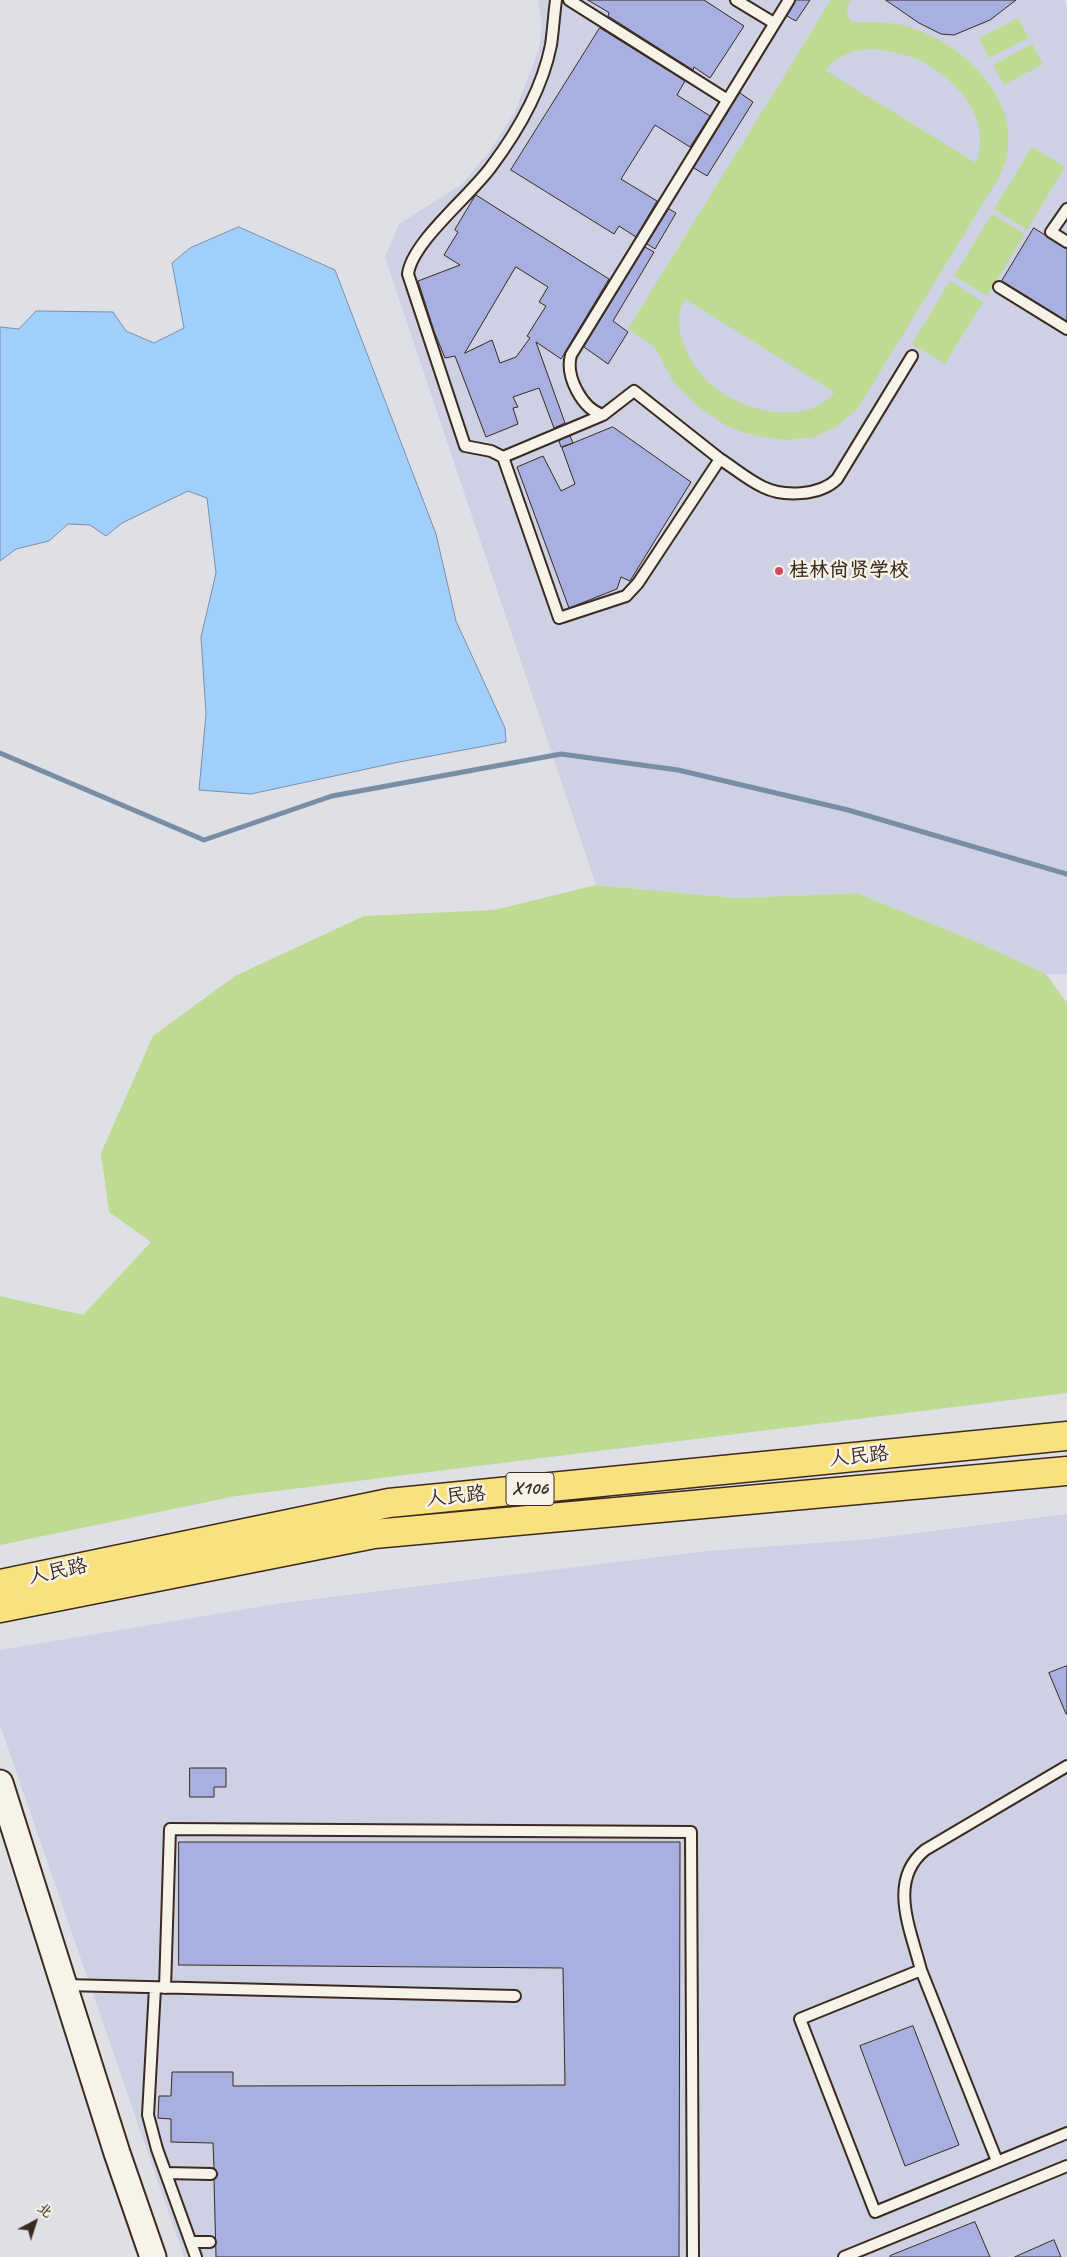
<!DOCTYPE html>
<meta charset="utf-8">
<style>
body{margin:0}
#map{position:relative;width:1067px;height:2257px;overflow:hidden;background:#dfdfe6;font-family:Caveat,"LXGW WenKai TC",sans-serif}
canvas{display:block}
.north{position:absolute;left:10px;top:2197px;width:50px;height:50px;-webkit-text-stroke:4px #f7f3e8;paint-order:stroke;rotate:40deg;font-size:14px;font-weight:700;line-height:20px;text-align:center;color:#3b2a1e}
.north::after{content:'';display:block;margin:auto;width:18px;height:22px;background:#3b2a1e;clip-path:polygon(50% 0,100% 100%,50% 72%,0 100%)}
</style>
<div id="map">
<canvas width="1067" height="2257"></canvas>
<div class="north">北</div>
</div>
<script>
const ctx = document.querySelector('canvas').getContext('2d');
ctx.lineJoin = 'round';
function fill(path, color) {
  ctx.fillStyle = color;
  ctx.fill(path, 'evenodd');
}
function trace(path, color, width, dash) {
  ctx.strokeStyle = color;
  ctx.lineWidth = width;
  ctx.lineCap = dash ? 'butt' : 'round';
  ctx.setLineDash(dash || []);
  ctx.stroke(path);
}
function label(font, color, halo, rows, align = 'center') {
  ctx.font = font + ' Caveat,"LXGW WenKai TC",sans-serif';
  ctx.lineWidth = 5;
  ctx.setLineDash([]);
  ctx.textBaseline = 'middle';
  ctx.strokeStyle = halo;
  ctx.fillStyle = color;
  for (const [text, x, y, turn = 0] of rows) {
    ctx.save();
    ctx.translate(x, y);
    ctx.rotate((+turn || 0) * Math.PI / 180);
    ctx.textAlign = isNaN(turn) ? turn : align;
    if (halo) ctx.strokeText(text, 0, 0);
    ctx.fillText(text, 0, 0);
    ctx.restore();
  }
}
fill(new Path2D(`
 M 538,0 L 1064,0 L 1067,8 L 1067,974 L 1046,974 L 979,943 L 857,893 L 737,898 L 596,885 L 385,257 L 399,224 L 462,184 L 489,152 L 514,114 L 539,49 L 542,26 Z
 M 1067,1514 L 1067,2257 L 184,2257 L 0,1725 L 0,1650 L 282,1603 L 707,1551 L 871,1539 Z`), '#ced1e4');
fill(new Path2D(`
 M 831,0 L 851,0 C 846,9 845,13 852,22 C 872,22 893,21 912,28 C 971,47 1033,113 999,177 L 858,408 L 838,426 L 815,437 L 786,440 L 758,436 L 742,432 L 725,425 L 696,405 L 672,380 L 655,347 L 628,329 ZM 872,49 C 888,51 903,53 917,59 C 956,77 993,119 976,163 L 825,70 C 837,55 854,50 872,49 ZM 685,299 L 834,392 L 834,393 C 819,411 799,414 776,412 C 733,408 692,379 681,336 C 678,323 678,310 685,299 Z
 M 1018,18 L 1029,38 L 989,58 L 979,38 Z
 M 1032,44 L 1043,64 L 1004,85 L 993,65 Z
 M 1032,147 L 1065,167 L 1027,230 L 994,209 Z
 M 992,214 L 1025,234 L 987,296 L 954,276 Z
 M 950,281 L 983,302 L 945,364 L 912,344 Z
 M 596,885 L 737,898 L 857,893 L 979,943 L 1046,974 L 1067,1003 L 1067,1393 L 236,1496 L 0,1545 L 0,1296 L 83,1315 L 151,1242 L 109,1212 L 101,1153 L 153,1036 L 235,976 L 364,916 L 494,910 Z`), '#bedb93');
const water = new Path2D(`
 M 239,227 L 335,270 L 436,534 L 456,621 L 505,728 L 506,742 L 399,762 L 251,794 L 199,790 L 206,714 L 201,637 L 216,573 L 207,498 L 188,491 L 122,523 L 106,536 L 90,525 L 68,524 L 49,541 L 16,549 L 0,561 L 0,327 L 19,329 L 36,311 L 113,312 L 126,331 L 154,343 L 184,328 L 172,263 L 190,248 Z`);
fill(water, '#a2d0fd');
trace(water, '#798ea4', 1);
trace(new Path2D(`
 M 0,753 L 204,840 L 332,796 L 561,754 L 678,770 L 848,810 L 1067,874`), '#798ea4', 5);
const building = new Path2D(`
 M 588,0 L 704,0 L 744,26 L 710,78 L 694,67 L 693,70 L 608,16 L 609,13 Z
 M 796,0 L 810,0 L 796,21 L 787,16 Z
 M 886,0 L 1016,0 L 990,20 L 954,35 L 941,34 L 919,23 Z
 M 600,28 L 685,81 L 677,95 L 710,116 L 690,147 L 655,125 L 621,179 L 657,201 L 636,237 L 619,226 L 614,234 L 511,170 Z
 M 740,93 L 753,102 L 707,176 L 694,168 Z
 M 476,195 L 609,279 L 561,359 L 536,342 L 565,423 L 554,428 L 539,388 L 513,397 L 518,407 L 513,408 L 518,424 L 486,437 L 455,356 L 445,358 L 434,331 L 418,281 L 460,265 L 444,255 L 458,232 L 455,230 ZM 516,267 L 548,287 L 539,302 L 546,306 L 527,336 L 530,338 L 516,357 L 500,363 L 492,340 L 465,353 Z
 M 669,209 L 676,213 L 655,249 L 647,244 Z
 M 1034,228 L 1067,249 L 1067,321 L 1002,281 Z
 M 645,247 L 654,252 L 613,321 L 628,332 L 608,364 L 584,347 Z
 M 613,427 L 691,482 L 630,581 L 621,577 L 617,589 L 569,608 L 517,467 L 543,456 L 561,491 L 575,484 L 562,448 Z
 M 570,436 L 573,443 L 561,447 L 559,441 Z
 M 1067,1666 L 1067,1714 L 1066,1714 L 1049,1673 Z
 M 190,1768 L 226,1768 L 226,1787 L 214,1787 L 214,1797 L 190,1797 Z
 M 179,1842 L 680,1842 L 679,2257 L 216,2257 L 214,2180 L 218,2174 L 214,2168 L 213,2143 L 171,2142 L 171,2119 L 158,2118 L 159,2096 L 171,2096 L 172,2072 L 233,2072 L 233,2086 L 565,2085 L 563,1968 L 179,1965 Z
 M 913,2026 L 959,2145 L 905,2166 L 860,2046 Z
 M 975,2222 L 990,2257 L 890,2257 L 890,2256 Z
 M 1054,2240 L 1061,2257 L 1015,2257 Z`);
fill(building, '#a7b0e0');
trace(building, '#3b2a1e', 1);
const service = new Path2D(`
 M 556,0 C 554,15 553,31 551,45 C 542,90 518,131 491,167 C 470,196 412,242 408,274 L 465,446 L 491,451 L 503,457 L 559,618 L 626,596 L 638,583 L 720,459 L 634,391 L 603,415 C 582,409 565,376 571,355 L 789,0
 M 569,0 L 726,99
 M 736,0 L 774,23
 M 1067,209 L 1051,232 L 1067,242
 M 999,287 L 1067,329
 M 503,457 L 603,415
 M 720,459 C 734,468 748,480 763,487 C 783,497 820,496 837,479 L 912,356
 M 921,1970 C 911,1930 887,1881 925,1850 L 1067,1766
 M 65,1985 L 515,1996
 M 155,1988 L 148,2115 L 157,2149 L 196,2257
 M 165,1988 L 170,1829 L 691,1832 L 693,2257
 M 997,2161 L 921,1970 L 800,2019 L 875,2212 L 1067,2133
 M 166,2173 L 211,2174
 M 191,2242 L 210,2242
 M 844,2257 L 1067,2166`);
const tertiary = new Path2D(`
 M 0,1783 L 117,2153 L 153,2257`);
const primary = new Path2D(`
 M 0,1584 L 389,1503 L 1067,1436
 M 0,1608 L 374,1534 L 1067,1471`);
trace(service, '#3b2a1e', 14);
trace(tertiary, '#3b2a1e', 29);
trace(primary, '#3b2a1e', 31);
trace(service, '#f7f3e8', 10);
trace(tertiary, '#f7f3e8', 25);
trace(primary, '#fae180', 28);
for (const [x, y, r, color] of [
 [779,571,5,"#d1495b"]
]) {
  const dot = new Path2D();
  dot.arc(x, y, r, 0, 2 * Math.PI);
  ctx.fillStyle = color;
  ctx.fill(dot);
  trace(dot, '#f7f3e8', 2);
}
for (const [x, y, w] of [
 [530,1489,48]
]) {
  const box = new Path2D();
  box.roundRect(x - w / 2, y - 16.5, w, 33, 4);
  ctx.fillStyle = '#f7f3e8';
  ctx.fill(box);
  trace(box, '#3b2a1e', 1);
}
label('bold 19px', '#3b2a1e', null, [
 ["X106",530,1489]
]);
label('bold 20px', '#3b2a1e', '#f7f3e8', [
 ["桂林尚贤学校",789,571]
], 'left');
label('20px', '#3b2a1e', '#f7f3e8', [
 ["人民路",859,1457,-6],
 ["人民路",456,1497,-6],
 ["人民路",58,1572,-12]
]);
</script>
